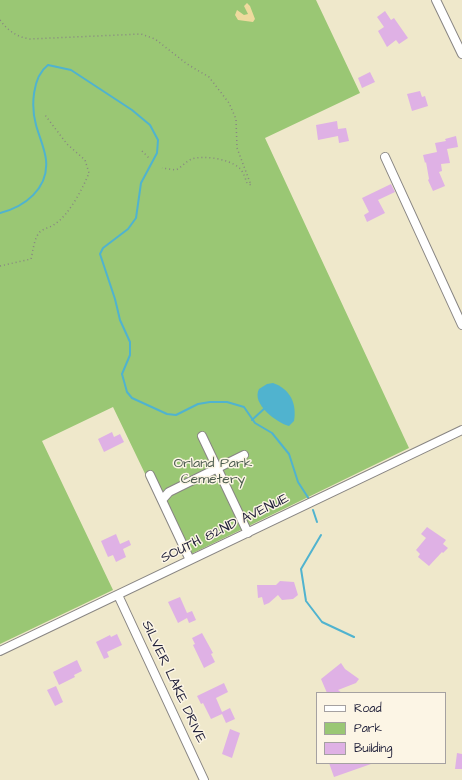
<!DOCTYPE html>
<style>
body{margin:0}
#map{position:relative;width:462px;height:780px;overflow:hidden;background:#efe8cb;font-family:"Architects Daughter",sans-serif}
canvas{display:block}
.legend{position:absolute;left:316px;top:692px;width:130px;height:72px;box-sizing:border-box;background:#fcf5e5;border:1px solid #a5a1a1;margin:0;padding:5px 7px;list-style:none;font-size:12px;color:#22223b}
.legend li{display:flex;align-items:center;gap:8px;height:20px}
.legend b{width:20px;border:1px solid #a5a1a1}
</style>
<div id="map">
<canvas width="462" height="780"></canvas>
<ul class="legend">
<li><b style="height:5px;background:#fff"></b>Road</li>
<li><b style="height:11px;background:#9ac774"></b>Park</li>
<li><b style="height:11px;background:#dfb1e5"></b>Building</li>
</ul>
</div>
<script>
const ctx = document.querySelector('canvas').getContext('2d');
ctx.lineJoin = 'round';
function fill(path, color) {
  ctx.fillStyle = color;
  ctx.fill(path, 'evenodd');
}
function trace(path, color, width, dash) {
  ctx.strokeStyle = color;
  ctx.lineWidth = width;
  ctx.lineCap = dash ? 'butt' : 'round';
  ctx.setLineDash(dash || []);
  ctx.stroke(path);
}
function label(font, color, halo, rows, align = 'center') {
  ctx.font = font + ' "Architects Daughter",sans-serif';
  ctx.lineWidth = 3;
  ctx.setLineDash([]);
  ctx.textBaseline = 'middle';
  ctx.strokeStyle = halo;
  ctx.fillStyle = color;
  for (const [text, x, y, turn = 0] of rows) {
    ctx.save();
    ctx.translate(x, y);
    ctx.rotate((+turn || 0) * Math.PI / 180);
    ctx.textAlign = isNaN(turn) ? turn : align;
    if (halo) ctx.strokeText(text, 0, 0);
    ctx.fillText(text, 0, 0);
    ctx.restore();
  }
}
fill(new Path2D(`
 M 0,0 L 316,0 L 360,93 L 265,138 L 409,448 L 185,557 L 113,407 L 42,441 L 113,590 L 0,644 Z`), '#9ac774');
fill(new Path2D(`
 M 247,3 L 250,6 L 255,19 L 253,22 L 238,20 L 235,15 L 237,10 L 244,15 L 248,14 L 244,6 Z`), '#eeda9e');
fill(new Path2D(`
 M 273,383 C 290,389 297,403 294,421 L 289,426 C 277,423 251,404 259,389 L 267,384 Z`), '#50b3cf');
trace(new Path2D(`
 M 0,213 C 24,207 49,189 46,160 C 45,149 39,136 36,125 C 31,107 32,77 48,65 L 71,70 L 132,110 L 150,125 L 158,140 L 157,153 L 141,183 L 136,218 L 128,229 L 103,248 L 100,254 L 115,299 L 120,320 L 130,342 L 130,355 L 122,374 L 127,392 L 132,398 L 167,414 L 176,415 L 198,404 L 210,402 L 227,402 L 244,407 L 255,423 L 272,433 L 289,454 L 298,482 L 309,499
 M 252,420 L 266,407
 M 313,510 L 317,522
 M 321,535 L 301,569 L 306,601 L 322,622 L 354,637`), '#50b3cf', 2);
fill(new Path2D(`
 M 385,11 L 391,20 L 394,18 L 408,38 L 399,44 L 396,40 L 387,47 L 378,31 L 384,27 L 377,17 Z
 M 370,72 L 375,82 L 362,88 L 358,78 Z
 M 420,91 L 422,97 L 425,96 L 428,106 L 412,111 L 407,94 Z
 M 337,121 L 338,129 L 346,128 L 349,141 L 339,143 L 338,136 L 318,140 L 316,125 Z
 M 456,136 L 458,147 L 447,149 L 450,163 L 441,164 L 442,171 L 439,172 L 445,186 L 433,191 L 428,180 L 429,179 L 426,162 L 425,163 L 423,155 L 437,152 L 435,143 L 446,141 L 445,139 Z
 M 391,184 L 395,192 L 378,200 L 385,213 L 367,222 L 364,215 L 369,212 L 362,198 Z
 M 112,432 L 114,437 L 120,434 L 124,442 L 104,452 L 98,439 Z
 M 427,527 L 446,540 L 443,544 L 448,548 L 443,553 L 442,552 L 429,566 L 418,557 L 420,554 L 416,550 L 426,538 L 421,534 Z
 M 116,534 L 120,544 L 129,540 L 131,545 L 123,549 L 126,557 L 116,562 L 113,555 L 108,557 L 101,541 Z
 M 280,581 L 294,582 L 298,595 L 293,599 L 282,600 L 278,595 L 269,603 L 264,605 L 262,597 L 258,598 L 257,585 L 276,585 Z
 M 180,597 L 187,613 L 192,611 L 196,620 L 189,623 L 187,618 L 178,623 L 168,602 Z
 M 202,633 L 213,653 L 211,654 L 215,662 L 204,668 L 193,645 L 195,644 L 192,638 Z
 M 117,634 L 122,645 L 107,652 L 109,657 L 104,659 L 96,642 L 110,635 L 111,637 Z
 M 77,660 L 82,671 L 74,675 L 75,677 L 59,685 L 53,672 Z
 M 341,663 L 345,669 L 359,679 L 356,683 L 338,690 L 342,693 L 327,693 L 321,679 Z
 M 224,683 L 228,692 L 216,698 L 222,712 L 230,708 L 235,719 L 226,723 L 222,714 L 211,719 L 203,703 L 201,704 L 197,696 Z
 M 56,686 L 63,702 L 55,706 L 47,690 Z
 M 230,729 L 240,733 L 232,758 L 222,754 Z
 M 457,753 L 462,754 L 462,769 L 455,769 Z
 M 329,763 L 371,763 L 371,764 L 334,777 Z`), '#dfb1e5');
const minor = new Path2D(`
 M 436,0 L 462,54
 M 385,157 L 462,325
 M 202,436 L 248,533
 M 150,475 L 190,560
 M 162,500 L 169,492 L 244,455
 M 118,595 L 204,780
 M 0,651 L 462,430`);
trace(minor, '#888583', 10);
trace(new Path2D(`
 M 0,20 C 8,31 17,37 30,39 L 141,34 L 155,39 L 187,64 L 209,77 L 229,103 L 236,119 L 237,148 L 251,185 L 247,183 C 245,178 243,170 238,167 C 228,159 204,155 192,159 C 186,161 182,167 176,170 L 162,168
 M 142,151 L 150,159
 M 0,266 L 31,259 C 33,251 34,239 39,233 C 43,228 50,228 55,224 C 69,215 83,188 89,173 L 85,160 L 67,144 L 45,115`), '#888583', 1.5, [1, 3]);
trace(minor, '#fff', 8);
label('14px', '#4c5c4f', '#fcf5e5', [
 ["Orland Park",213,464],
 ["Cemetery",213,480]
]);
label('14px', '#22223b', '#fcf5e5', [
 ["SOUTH 82ND AVENUE",225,529,-26],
 ["SILVER LAKE DRIVE",173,682,65]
]);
</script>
